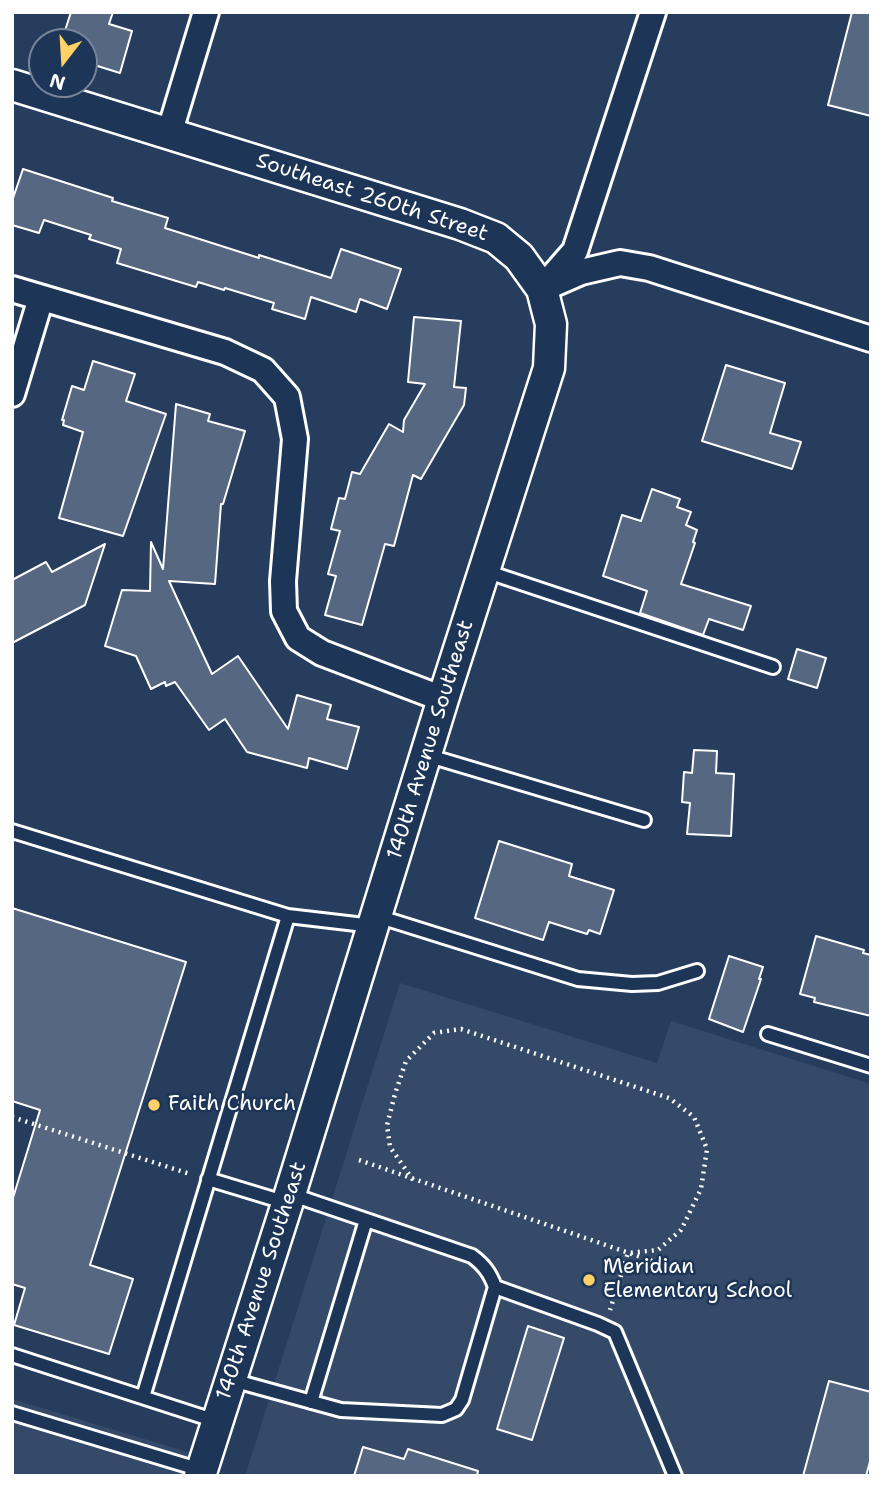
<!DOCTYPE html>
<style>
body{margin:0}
#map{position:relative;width:883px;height:1488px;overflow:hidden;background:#263d5e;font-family:"Shantell Sans",sans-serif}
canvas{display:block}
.frame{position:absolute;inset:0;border:14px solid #fff;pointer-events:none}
.north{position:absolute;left:28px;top:28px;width:70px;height:70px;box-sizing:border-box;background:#1d3557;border:2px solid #77869a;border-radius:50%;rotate:197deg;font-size:19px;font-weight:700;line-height:28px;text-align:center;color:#fff}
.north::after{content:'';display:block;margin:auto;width:24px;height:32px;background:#ffd166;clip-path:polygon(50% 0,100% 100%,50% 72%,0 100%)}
</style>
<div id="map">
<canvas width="883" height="1488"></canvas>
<div class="frame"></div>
<div class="north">N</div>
</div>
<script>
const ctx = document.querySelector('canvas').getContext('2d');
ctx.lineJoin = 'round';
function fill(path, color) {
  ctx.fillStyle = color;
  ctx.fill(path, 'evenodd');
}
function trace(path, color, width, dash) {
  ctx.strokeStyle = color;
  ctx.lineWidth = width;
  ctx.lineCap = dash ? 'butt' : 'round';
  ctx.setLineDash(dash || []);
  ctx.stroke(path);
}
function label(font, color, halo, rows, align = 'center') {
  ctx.font = font + ' "Shantell Sans",sans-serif';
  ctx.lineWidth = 5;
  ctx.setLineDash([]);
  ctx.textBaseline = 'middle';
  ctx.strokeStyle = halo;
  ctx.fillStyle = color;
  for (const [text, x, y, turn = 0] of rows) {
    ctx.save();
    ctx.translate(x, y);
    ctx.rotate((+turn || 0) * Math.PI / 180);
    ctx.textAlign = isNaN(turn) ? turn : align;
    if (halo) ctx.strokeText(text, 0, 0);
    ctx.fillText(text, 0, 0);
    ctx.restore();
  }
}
fill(new Path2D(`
 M 400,983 L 657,1063 L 671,1021 L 871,1084 L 871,1476 L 245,1476 Z
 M 12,1399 L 194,1454 L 187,1476 L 12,1476 Z`), '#344a68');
const building = new Path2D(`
 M 71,12 L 113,12 L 109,24 L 132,31 L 120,73 L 91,64 L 95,53 L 84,48 L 84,42 L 67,42 L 62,40 Z
 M 852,12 L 871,12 L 871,116 L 828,105 Z
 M 23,169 L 113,198 L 112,201 L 168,218 L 165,228 L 259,258 L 259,255 L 331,278 L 341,249 L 401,269 L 387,309 L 360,299 L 356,312 L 311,297 L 305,319 L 272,309 L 274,303 L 225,288 L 224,290 L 198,282 L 196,287 L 117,263 L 121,249 L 89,239 L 91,235 L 44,220 L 39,233 L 12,225 L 12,201 Z
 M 414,317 L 461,321 L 454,387 L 466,388 L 464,405 L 421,479 L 413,475 L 394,546 L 385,544 L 362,625 L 325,615 L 336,576 L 328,574 L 340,531 L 331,529 L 339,498 L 345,499 L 352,472 L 360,474 L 389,424 L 403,432 L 404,420 L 425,384 L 408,382 Z
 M 93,361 L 135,374 L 126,401 L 166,414 L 123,536 L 59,518 L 83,432 L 63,425 L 64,420 L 62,420 L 72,386 L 84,390 Z
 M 726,365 L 785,383 L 770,433 L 801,442 L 792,469 L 702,441 Z
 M 176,404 L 210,414 L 208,421 L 245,431 L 223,504 L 221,504 L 215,584 L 169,581 L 212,674 L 238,656 L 288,729 L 297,695 L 331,705 L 327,719 L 359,727 L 347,769 L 309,758 L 307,768 L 247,752 L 225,719 L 209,730 L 175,682 L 166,686 L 165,682 L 151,689 L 136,656 L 105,646 L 122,590 L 150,591 L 151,542 L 163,569 Z
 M 652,489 L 680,499 L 677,507 L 691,512 L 686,525 L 697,530 L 693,542 L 695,543 L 681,584 L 751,606 L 743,630 L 709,619 L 703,635 L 640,613 L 647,591 L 603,576 L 622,515 L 641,521 Z
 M 105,544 L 85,605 L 12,643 L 12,580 L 46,562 L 52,572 Z
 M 797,649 L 826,658 L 817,688 L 788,679 Z
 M 694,750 L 717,751 L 716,773 L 734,774 L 731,836 L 687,834 L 690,803 L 682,802 L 684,772 L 692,773 Z
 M 499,841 L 572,864 L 569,876 L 614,890 L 600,934 L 589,930 L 587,934 L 549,922 L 543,940 L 475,918 Z
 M 12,908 L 186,962 L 90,1265 L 133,1279 L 109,1354 L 14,1325 L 25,1288 L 12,1284 L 12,1201 L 40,1110 L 12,1101 Z
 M 816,936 L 864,950 L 863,953 L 871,955 L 871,1016 L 814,1002 L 815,998 L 800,994 Z
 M 729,956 L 763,967 L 759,979 L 761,979 L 743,1032 L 709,1019 Z
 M 528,1326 L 564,1338 L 532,1440 L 497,1429 Z
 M 829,1381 L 871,1392 L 871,1458 L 866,1476 L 803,1476 Z
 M 363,1447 L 404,1459 L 408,1449 L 478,1471 L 477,1476 L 354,1476 Z`);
fill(building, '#556781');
trace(building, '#fff', 2);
const service = new Path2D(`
 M 485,571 L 773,667
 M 426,755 L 644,820
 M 12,831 L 288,916 L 373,926
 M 377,916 L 578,979 L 632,984 L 658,983 L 697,971
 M 768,1034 L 871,1066
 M 208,1179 L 287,1203
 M 495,1287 L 598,1324 L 615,1332 L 675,1476
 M 12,1355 L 216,1421
 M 232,1380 L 341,1410 L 442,1415 L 456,1409 L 462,1400 L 495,1287 C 490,1273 484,1265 472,1256 L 290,1194
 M 143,1397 L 288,916
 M 311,1402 L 366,1220
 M 12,1413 L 201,1470`);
const minor = new Path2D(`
 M 169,134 L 206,12
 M 547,283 L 575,251 L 653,12
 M 12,289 L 225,352 L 263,370 L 287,397 L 295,439 L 283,581 L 284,611 L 298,638 L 322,653 L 443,699
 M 542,289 L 581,272 L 620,263 L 649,268 L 871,339
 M 12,394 L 41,298`);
const tertiary = new Path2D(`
 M 12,85 L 460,224 L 496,238 L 519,257 L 542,289 L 551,324 L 549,368 L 443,699 L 287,1204 L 200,1476`);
trace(service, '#fff', 18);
trace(minor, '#fff', 30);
trace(tertiary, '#fff', 35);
trace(new Path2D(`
 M 12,1117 L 190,1174
 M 359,1160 L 690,1274
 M 413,1180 L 390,1147 L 387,1125 L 395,1094 L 406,1061 L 434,1033 L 461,1029 L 669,1098 L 694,1117 L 707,1149 L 701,1189 L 681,1230 L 658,1250 L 628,1253 L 610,1310`), '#fff', 4.5, [2, 5]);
trace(service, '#1d3557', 12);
trace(minor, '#1d3557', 24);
trace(tertiary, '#1d3557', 30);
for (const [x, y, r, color] of [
 [154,1105,7,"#ffd166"],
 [589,1280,7,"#ffd166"]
]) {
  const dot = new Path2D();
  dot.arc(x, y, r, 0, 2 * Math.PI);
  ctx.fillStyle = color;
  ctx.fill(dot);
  trace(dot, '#1d3557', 2.5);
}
label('21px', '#fff', '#1d3557', [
 ["Southeast 260th Street",372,198,18],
 ["140th Avenue Southeast",431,740,-73],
 ["140th Avenue Southeast",262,1281,-72]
]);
label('21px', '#fff', '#1d3557', [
 ["Faith Church",168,1105],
 ["Meridian",603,1268],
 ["Elementary School",603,1292]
], 'left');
</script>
